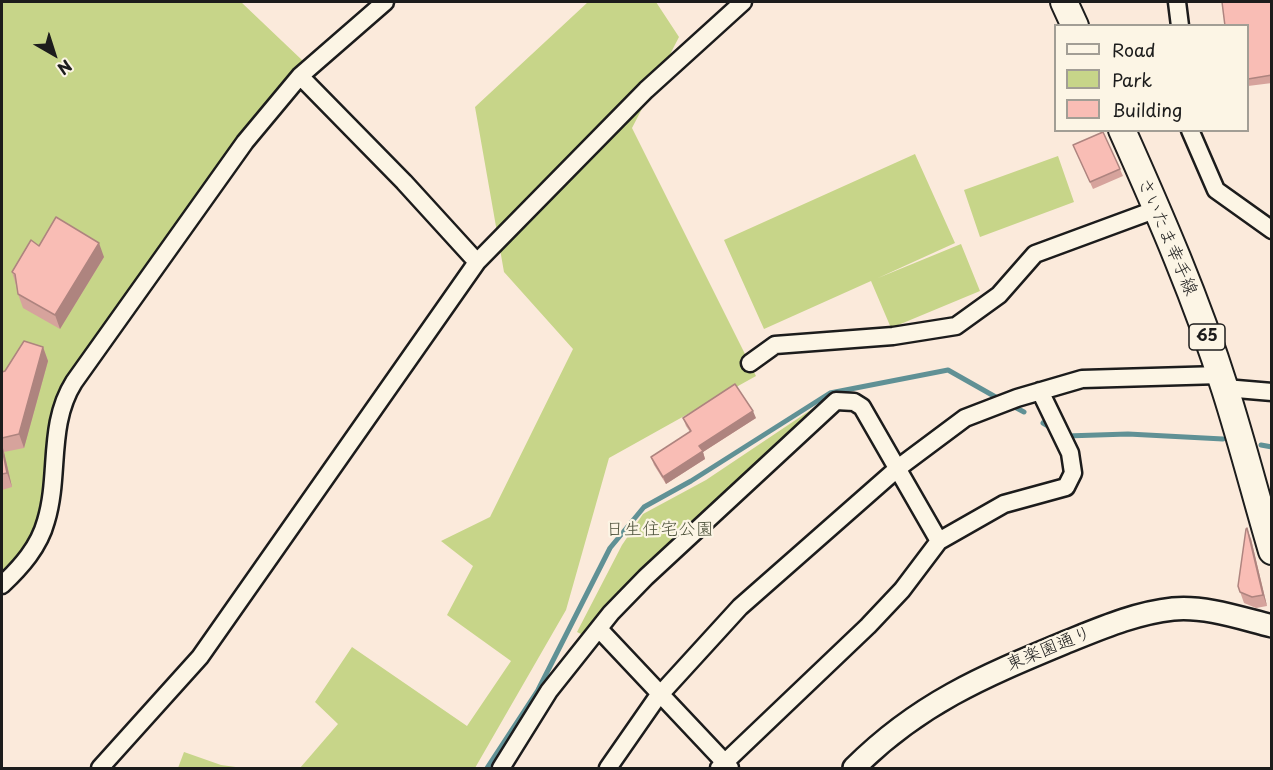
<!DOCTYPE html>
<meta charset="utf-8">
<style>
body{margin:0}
#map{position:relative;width:1273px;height:770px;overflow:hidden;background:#fbeadb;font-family:"Playpen Sans",sans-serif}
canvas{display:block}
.frame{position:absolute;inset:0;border:3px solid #1c1c1c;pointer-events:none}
.legend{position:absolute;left:1054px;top:24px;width:195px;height:108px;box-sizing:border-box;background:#fcf5e5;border:2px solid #a29e95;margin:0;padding:8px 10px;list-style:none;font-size:18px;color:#1c1c1c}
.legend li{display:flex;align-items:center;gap:12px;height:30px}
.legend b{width:30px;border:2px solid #a29e95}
.north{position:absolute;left:24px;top:24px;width:60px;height:60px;-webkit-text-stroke:4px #fcf5e5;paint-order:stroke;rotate:141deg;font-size:16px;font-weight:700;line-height:24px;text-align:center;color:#1c1c1c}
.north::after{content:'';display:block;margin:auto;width:21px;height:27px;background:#1c1c1c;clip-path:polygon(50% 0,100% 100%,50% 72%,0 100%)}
</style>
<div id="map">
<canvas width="1273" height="770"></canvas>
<div class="frame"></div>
<ul class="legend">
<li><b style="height:8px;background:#fcf5e5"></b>Road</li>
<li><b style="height:16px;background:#c7d589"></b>Park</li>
<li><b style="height:16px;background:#f9bdb5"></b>Building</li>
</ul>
<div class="north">N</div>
</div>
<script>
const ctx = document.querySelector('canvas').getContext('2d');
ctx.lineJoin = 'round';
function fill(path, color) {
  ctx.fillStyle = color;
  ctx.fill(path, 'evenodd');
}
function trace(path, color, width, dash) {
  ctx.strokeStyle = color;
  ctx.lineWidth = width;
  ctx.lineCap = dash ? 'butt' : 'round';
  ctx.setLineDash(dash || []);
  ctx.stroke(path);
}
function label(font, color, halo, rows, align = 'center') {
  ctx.font = font + ' "Playpen Sans","Klee One",sans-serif';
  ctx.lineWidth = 4.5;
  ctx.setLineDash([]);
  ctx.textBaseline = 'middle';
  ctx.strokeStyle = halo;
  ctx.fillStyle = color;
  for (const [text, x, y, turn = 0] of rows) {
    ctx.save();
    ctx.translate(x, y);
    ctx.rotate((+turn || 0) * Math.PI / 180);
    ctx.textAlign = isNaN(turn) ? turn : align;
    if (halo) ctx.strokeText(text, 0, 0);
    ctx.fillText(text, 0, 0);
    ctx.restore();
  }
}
fill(new Path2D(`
 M 2,2 L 241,2 L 303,61 L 256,113 L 62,384 L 51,418 L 46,503 L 23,554 L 2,577 Z
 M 588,2 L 656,2 L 679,37 L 632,128 L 756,376 L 609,458 L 566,610 L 475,768 L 300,768 L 338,724 L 315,702 L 352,647 L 467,726 L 511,661 L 447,615 L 473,566 L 441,541 L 490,517 L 573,349 L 504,272 L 475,107 Z
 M 915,154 L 955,243 L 878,278 L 961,244 L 980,291 L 891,328 L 871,281 L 764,329 L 724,240 Z
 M 1058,156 L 1074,202 L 980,237 L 964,190 Z
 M 830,397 L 585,636 L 577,632 L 622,545 L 643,514 L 706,480 Z
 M 184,752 L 221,765 L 243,768 L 178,768 Z`), '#c7d589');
trace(new Path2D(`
 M 1009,404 L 1024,412
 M 1043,423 L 1053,429
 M 1066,436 L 1128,434 L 1223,439
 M 1261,445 L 1272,447
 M 487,768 L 538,690 L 610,548 L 644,507 L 691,481 L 830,393 L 948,370 L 1001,400`), '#609195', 5);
const minor = new Path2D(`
 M 1177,2 L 1180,26
 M 300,76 L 404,182 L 477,262
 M 1190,130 L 1216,190 L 1272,230
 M 750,363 L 775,345 L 893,336 L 956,326 L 999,295 L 1035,254 L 1157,209
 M 1225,388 L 1272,392
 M 2,585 C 21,567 39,547 46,521 C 60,475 47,425 74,382 L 245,142 L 300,76 L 385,2
 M 599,629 L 730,768
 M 100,768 L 200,657 L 477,262 L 646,90 L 743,2
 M 501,768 L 549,691 L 611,613 L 646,577 L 836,401 L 854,402 L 862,407 L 939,541
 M 608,768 L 656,699 L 740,607 L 898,468 L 965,418 L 1017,398 L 1082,379 L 1220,375
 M 719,768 L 868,626 L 902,590 L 939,541 L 1004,504 L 1066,487 L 1073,473 L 1070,453 L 1040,391`);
const tertiary = new Path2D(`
 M 854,768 C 918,704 982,677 1064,643 C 1099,629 1135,613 1173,609 C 1206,606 1240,618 1272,626`);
const primary = new Path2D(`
 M 1064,2 L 1075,26
 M 1122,130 C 1160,215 1197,300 1225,389 C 1242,442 1256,497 1272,551`);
trace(minor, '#1c1c1c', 21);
trace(tertiary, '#1c1c1c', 26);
trace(primary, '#1c1c1c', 30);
trace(minor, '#fcf5e5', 16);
trace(tertiary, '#fcf5e5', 21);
trace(primary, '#fcf5e5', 26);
fill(new Path2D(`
 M 1272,2 L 1272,83 L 1248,86 L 1248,26 L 1225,26 Z
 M 1073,145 L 1120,169 L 1123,176 L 1093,189 Z
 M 39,246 L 104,257 L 60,329 L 23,308 L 18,294 L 16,285 L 12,272 Z
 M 43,347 L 48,361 L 24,448 L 4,452 L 12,487 L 2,490 L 2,372 L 5,371 Z
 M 683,418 L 756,418 L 703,452 L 705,459 L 666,484 L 654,465 L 651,457 L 690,432 L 686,426 Z
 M 1251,539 L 1267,606 L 1256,608 L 1244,603 L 1238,586 Z`), '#d6a39c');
fill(new Path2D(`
 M 99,243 L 104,257 L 60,329 L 55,315 Z
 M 43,347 L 48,361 L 24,448 L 19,434 Z
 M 753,411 L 756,418 L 703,452 L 705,459 L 666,484 L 663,477 L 699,446 Z
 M 2,444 L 4,452 L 12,487 L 7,473 L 2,448 Z
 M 1247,528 L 1251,539 L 1267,606 L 1263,595 Z`), '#ae847f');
const building = new Path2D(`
 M 1222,2 L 1272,2 L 1272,75 L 1248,79 L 1248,26 L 1234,26 L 1234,25 L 1225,26 Z
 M 1103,132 L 1120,169 L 1090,182 L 1073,145 Z
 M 56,217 L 99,243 L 55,315 L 18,294 L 15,274 L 12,272 L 31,240 L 39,246 Z
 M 24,341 L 43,347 L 19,434 L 2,438 L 2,372 L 5,371 Z
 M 735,384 L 753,411 L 699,446 L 703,451 L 663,477 L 651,457 L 691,431 L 683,418 Z
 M 2,448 L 7,473 L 2,474 Z
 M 1247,528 L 1263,595 L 1252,597 L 1240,592 L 1238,586 L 1246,529 Z`);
fill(building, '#f9bdb5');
trace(building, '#ae847f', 1.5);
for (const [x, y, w] of [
 [1207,337,36]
]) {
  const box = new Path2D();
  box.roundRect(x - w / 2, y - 13, w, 26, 4.5);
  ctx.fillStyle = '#fcf5e5';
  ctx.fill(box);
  trace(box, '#1c1c1c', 1.5);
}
label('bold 16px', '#1c1c1c', null, [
 ["65",1207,337]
]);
label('18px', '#1c1c1c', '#fcf5e5', [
 ["さいたま幸手線",1167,237,67],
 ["東楽園通り",1049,649,-22]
]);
label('18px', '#4f543d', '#fcf5e5', [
 ["日生住宅公園",660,530]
]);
</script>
